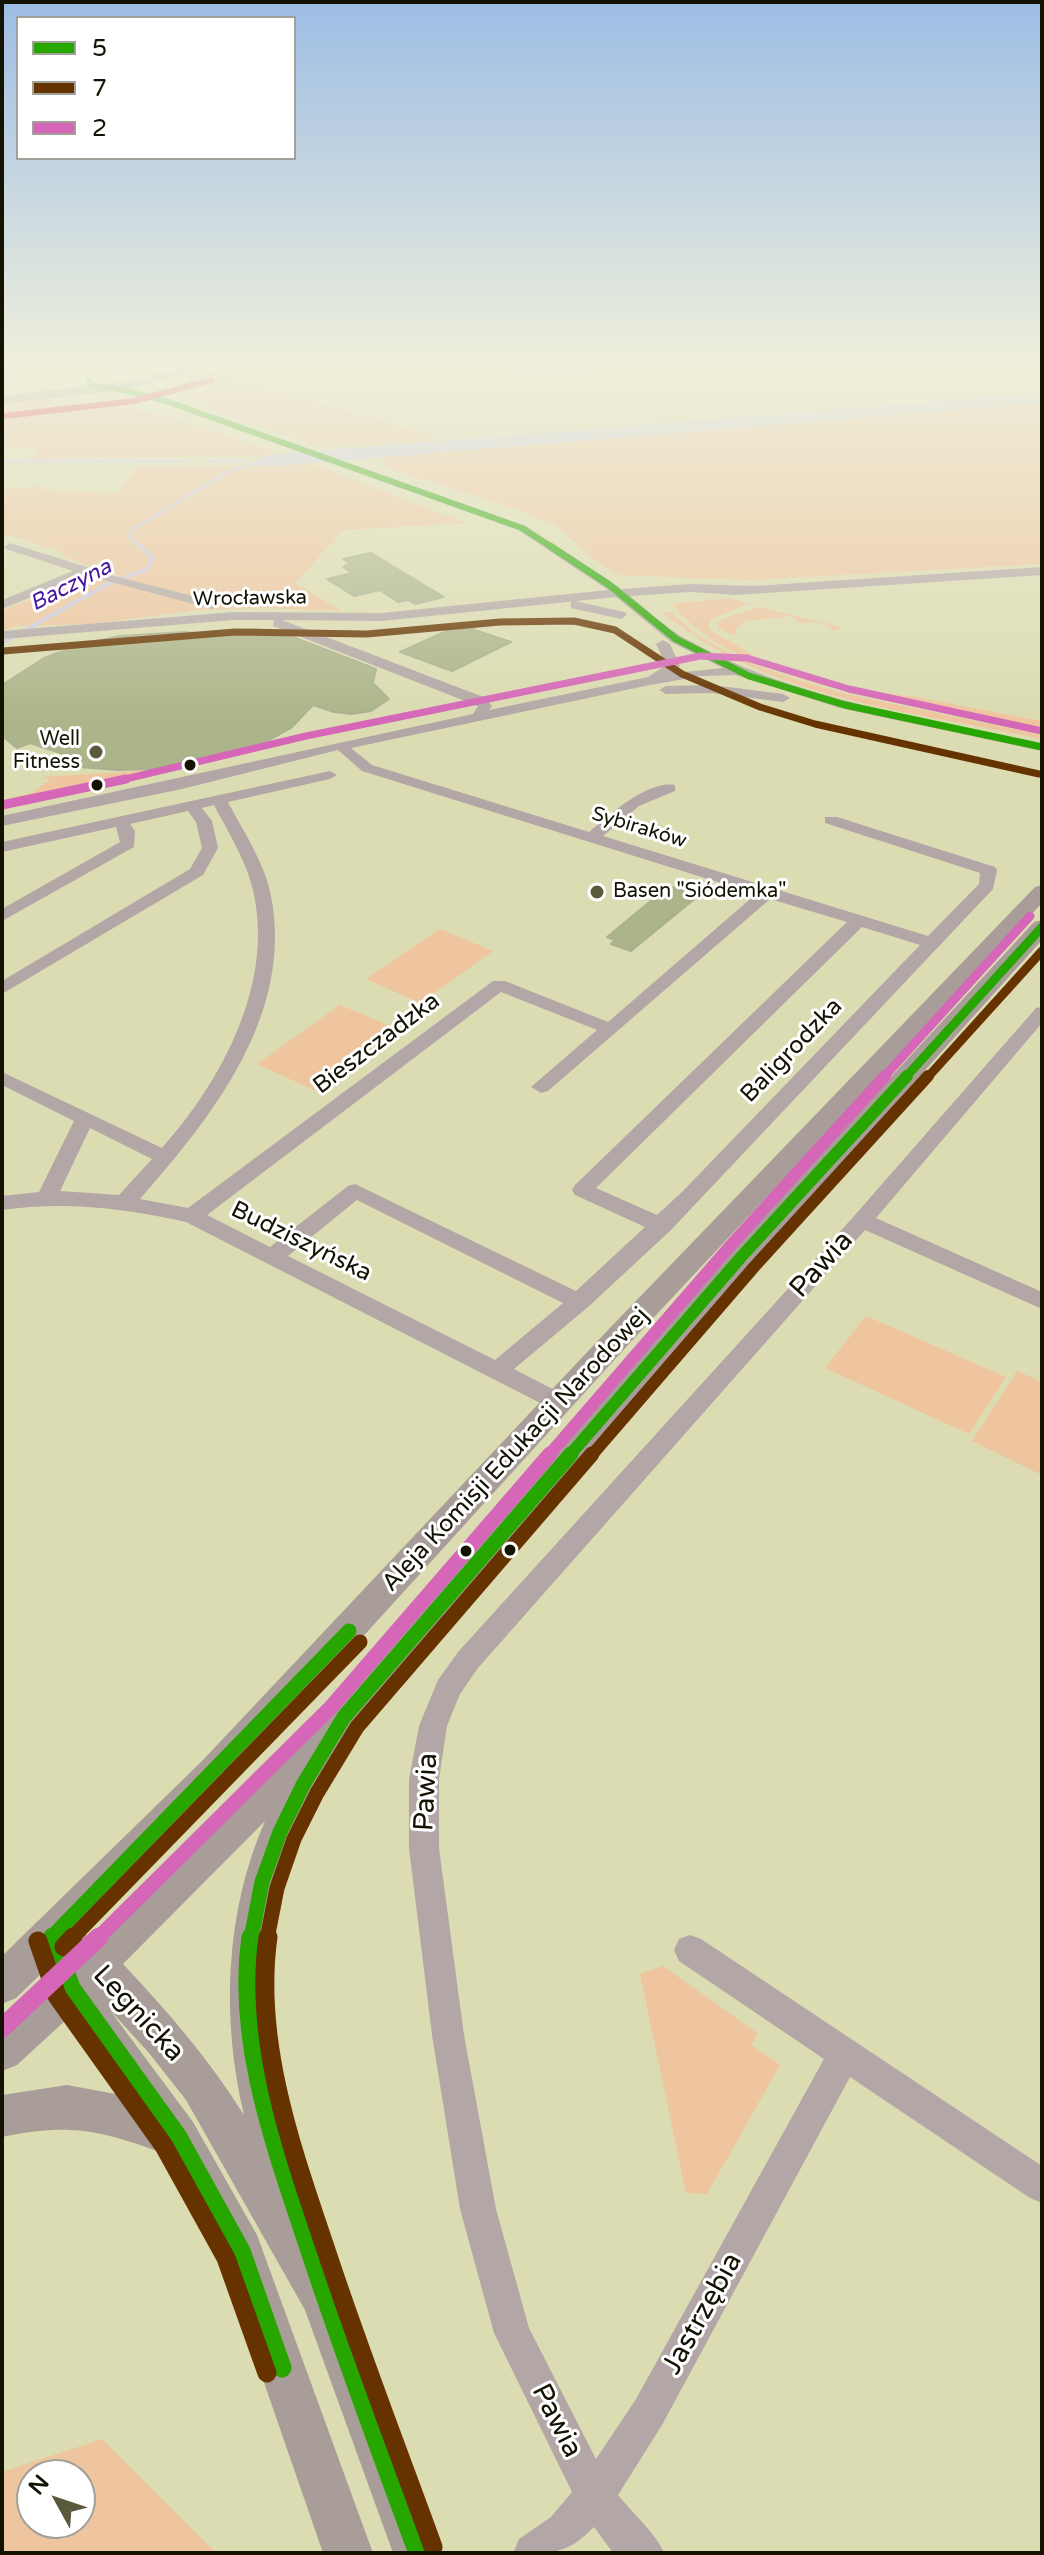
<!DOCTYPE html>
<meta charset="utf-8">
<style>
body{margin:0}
#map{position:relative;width:1044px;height:2555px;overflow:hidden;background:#dcdcb2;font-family:"Varela Round",sans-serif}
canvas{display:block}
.frame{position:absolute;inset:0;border:4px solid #141200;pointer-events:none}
.legend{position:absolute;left:16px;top:16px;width:280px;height:144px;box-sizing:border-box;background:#fff;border:2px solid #a1a099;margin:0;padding:10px 14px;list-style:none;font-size:24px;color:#141200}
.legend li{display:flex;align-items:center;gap:16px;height:40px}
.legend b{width:40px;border:2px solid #a1a099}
.north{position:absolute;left:16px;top:2459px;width:80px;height:80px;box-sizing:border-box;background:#fff;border:2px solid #a1a099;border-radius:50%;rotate:310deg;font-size:22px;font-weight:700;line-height:32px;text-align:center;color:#141200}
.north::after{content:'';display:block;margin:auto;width:28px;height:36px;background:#5a593e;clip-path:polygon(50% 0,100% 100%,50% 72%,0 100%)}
</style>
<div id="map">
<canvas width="1044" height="2555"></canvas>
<div class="frame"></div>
<ul class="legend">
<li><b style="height:10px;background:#28a600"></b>5</li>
<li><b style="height:10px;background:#630"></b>7</li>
<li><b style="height:10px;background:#d566b8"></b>2</li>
</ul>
<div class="north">N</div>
</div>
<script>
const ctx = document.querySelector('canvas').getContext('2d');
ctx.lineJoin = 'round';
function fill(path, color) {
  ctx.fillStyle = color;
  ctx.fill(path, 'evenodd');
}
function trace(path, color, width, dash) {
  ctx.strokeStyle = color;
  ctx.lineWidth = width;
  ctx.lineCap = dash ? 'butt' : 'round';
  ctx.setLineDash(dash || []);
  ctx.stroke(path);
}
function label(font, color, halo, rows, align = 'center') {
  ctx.font = font + ' "Varela Round",sans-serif';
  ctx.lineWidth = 6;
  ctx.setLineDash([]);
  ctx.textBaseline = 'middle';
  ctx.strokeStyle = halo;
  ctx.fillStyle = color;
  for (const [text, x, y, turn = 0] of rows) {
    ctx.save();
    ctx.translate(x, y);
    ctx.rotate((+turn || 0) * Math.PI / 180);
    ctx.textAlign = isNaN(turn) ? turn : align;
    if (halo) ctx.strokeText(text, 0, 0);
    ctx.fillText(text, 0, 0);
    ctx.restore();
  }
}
fill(new Path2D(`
 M 210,372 L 239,380 L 438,437 L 431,441 L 319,447 L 203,407 L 178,387 L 192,376 Z
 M 50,398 L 156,413 L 290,456 L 29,459 L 39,448 L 2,447 L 2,404 Z
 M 1042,401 L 1042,564 L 748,580 L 618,575 L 593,559 L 557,526 L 515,509 L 385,467 L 384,456 Z
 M 310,463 L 466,523 L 344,530 L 295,583 L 342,611 L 260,608 L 197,610 L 92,624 L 15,626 L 2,630 L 2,611 L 67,585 L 63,583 C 84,573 96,583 118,575 L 63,557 L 63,552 L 2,533 L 2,500 L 8,489 L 42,486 L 41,490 L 118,493 L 136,467 L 276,466 Z
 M 730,598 L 748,604 L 710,620 L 708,627 L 713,632 L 769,664 L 841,687 C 829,689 816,683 805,680 C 755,664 705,645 672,604 Z
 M 759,607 L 838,626 L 840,630 L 832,630 L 830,626 L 817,622 L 800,623 L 791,616 L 745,621 L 735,628 L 736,636 L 719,629 L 718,623 L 722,619 Z
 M 661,612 L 672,613 L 695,633 L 737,658 L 794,679 L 846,694 L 1042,735 L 1042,739 C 946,718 840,707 750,666 C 717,652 689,633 661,612 Z
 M 842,690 L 911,696 L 1042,721 L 1042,732 Z
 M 141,771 L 144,775 L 2,804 L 2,800 L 32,793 L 50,780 L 41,777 Z
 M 440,929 L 493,951 L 420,1003 L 366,979 Z
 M 340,1005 L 398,1029 L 316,1091 L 257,1064 Z
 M 866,1316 L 1006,1377 L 969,1434 L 825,1368 Z
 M 1017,1371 L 1042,1382 L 1042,1475 L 972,1441 Z
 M 663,1966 L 757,2033 L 752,2045 L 780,2065 L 707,2194 L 686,2193 L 640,1974 Z
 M 102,2439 L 216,2553 L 2,2553 L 2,2472 ZM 32,2475 L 80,2475 L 80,2523 L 32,2523 Z`), '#eec59e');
trace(new Path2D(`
 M 2,461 L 188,461
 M 206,461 L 247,461
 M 142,548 L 130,538 L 132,530 L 231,470 L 265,461`), '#cdcae0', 3);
trace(new Path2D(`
 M 2,643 L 108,584 L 147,569 L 153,558 L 140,546`), '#cdcae0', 4);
fill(new Path2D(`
 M 1042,393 L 1042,403 L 265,467 L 255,461 L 265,455 Z`), '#cdcae0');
const building = new Path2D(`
 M 371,553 L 444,597 L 415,604 L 408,600 L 398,602 L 380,590 L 354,596 L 327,579 L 352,573 L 343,567 L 350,563 L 343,559 Z
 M 460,625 L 511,642 L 452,671 L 400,652 Z
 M 252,629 L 277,631 L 376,669 L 373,683 L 389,699 L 371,711 L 351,714 L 334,712 L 313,705 L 291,728 L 255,748 L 221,758 L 158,769 L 117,770 L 67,766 L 76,758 L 30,743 L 17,748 L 2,736 L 2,685 L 44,658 L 82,644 L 120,636 L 184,632 L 224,635 Z
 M 669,886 L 698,896 L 631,951 L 611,944 L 615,940 L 607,937 Z`);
fill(building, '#acb589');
trace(building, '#aab090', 2);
fill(new Path2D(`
 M 101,365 L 112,365 L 126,374 L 118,376 Z
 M 436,365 L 604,365 L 568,372 Z
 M 114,385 L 166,398 L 526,526 L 622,589 L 690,584 L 753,586 L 1042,567 L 1042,575 L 736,595 L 690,592 L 630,596 C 647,610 665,627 684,638 C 793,700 921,717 1042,743 L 1042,751 L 840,708 L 736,675 L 701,676 L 645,686 L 351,748 L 372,765 L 589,832 C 610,815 647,780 675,785 L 675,791 L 639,806 L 603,836 L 928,936 L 979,884 L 980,873 L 825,823 L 825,817 L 837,817 L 995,867 L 997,870 L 993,889 L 670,1231 L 588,1307 L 514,1369 L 566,1396 L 570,1402 L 566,1408 L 558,1411 L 550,1408 L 186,1222 C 124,1208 65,1201 2,1210 L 2,1196 L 39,1192 L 74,1121 L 2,1085 L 2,1072 L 162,1148 C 221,1082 273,986 254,895 C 248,863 229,834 214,805 L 202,808 L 212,821 L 218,848 L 203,875 L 2,994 L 2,981 L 190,869 L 202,848 L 196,822 L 188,811 L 130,824 L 135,831 L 134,847 L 2,921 L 2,909 L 120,842 L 116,827 L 2,852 L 2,842 L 330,771 L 337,775 L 330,779 L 228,802 C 243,831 265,863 271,896 C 294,1014 213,1116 140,1199 L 188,1208 L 493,981 L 505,981 L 608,1022 L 756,894 L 362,771 L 338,750 L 182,789 L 2,826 L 2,816 L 473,714 L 478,706 L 273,626 L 274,620 L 234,620 L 2,639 L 2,631 L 234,612 L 382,613 L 608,590 L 518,530 L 160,402 L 111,390 ZM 616,597 L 671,642 L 723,668 L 674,673 L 680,666 L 670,644 L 663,640 L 656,644 L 666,665 L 648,677 L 489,710 L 492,706 L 486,698 L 282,620 L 382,621 ZM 770,899 L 847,922 L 575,1185 L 572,1190 L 575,1195 L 645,1227 L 576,1291 L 355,1184 L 348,1186 L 270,1247 L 207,1215 L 501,992 L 597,1030 L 531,1087 L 541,1093 L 548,1091 ZM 862,927 L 920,945 L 683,1191 L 657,1215 L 596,1188 ZM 90,1128 L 152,1159 L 119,1195 L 60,1191 ZM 357,1200 L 563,1303 L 495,1360 L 288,1256 Z
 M 10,543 L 115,576 L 216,602 L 218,605 L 212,609 L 85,575 L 2,609 L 2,600 L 73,571 L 6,549 L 4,547 Z
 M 575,601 L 625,612 L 627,615 L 621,619 L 571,608 L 571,602 Z
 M 712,685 L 783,694 L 790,698 L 783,702 L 712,693 L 666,694 L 659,690 L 666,686 Z
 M 1042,1007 L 1042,1023 L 876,1218 L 1042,1292 L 1042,1309 L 865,1230 L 478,1668 L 460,1694 L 447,1726 L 439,1779 L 439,1848 L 464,2035 L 496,2209 L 529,2328 L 596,2459 L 636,2399 L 824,2059 L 679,1961 L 674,1950 L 679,1939 L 690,1935 L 701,1939 L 1042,2166 L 1042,2203 L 1030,2198 L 850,2077 L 662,2425 L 618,2495 C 632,2513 656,2533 664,2553 L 613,2553 L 594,2527 C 566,2555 554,2553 513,2553 L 519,2539 L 551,2517 L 572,2492 L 494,2333 L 460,2209 L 432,2035 L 409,1848 L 409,1779 L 419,1726 L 438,1680 L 458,1652 L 855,1215 L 1036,1008 Z`), '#b2a7a6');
fill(new Path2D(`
 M 192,365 L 213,365 L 132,389 L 2,404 L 2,396 L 132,381 Z
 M 1042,885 L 1042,903 L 627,1346 L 229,1784 L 83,1933 L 92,1939 L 331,1706 L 732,1249 L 1034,922 L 1042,920 L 1042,940 L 752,1263 L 357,1728 L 332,1753 L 334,1759 C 321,1787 304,1812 294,1841 C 262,1930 264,2033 289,2124 C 300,2163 315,2201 328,2240 L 323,2251 L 347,2298 L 443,2553 L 393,2553 L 305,2310 L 186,2100 L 149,2053 L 109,2009 L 193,2122 L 257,2235 L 373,2553 L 323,2553 L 222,2261 L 163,2153 C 99,2130 70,2123 2,2137 L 2,2095 L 67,2085 L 121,2095 L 67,2019 L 17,2065 L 2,2071 L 2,2022 L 48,1981 L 45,1970 L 16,1998 L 2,2004 L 2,1956 L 203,1760 L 607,1331 L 1035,887 ZM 265,1821 C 225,1912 221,2018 244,2115 C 209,2059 168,2012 123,1964 Z`), '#a89d98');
trace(new Path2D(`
 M 89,381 L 91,386 L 114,388 L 163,400 L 522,528 L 553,548`), '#28a600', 6);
trace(new Path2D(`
 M 550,546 L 608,584 L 676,639 L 749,676 L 845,705 L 1042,747`), '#28a600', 7);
trace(new Path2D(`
 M 905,1078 L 1042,927`), '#28a600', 9);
trace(new Path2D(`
 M 569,1456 L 742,1256 L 907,1076`), '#28a600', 12);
trace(new Path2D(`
 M 53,1936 L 349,1631
 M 53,1936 L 54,1939
 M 251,1939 L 262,1882 L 280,1832 L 303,1785 L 344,1717 L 571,1454`), '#28a600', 15);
trace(new Path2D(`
 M 53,1937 L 71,1988 L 178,2137 L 241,2251 L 282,2368
 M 251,1937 C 236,2041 276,2148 308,2245 C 342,2348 380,2451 418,2553`), '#28a600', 19);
trace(new Path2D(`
 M 3,651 L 235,632 L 367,634 L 500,622 L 574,621 L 615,630 L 682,674 L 760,707 L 815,724 L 1039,774`), '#630', 7);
trace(new Path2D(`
 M 927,1078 L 1042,951`), '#630', 9);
trace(new Path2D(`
 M 591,1456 L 754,1267 L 928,1076`), '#630', 12);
trace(new Path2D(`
 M 71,1939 L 360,1642
 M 267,1939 L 277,1888 L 294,1839 L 317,1793 L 357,1727 L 592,1454`), '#630', 15);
trace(new Path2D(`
 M 268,1937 C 253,2043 293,2152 326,2250 C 359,2350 397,2448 433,2547
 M 38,1941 L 57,1996 L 164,2146 L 226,2258 L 267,2373
 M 64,1947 L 73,1937`), '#630', 19);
trace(new Path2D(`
 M 117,781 L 306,736 L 700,656 L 747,658 L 849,689 L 1042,731`), '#d566b8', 7);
trace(new Path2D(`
 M 2,805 L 126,779
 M 883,1078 L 1030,916`), '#d566b8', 9);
trace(new Path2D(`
 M 548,1456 L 730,1246 L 885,1076`), '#d566b8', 12);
trace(new Path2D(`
 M 97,1939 L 332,1706 L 550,1454`), '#d566b8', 15);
trace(new Path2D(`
 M 2,2028 L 99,1937`), '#d566b8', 19);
trace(new Path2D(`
 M 4,416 L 134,401 L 211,380`), '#e4002b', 6);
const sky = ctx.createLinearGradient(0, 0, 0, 723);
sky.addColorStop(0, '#9dbde5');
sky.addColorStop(0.5, '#efefdc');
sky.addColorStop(1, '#efefdc00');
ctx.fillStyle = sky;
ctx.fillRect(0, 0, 1044, 723);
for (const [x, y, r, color] of [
 [96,752,8,"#5a593e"],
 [190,765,7,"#141200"],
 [97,785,7,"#141200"],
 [597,892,8,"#5a593e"],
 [510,1550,7,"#141200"],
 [466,1551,7,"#141200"]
]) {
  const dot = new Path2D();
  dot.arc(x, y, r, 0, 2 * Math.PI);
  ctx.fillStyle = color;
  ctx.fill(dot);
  trace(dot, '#fff', 3);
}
label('20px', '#141200', '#fff', [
 ["Wrocławska",250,599,-1],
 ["Sybiraków",639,828,17]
]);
label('20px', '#141200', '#fff', [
 ["Well",80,740],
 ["Fitness",80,763],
 ["Basen \"Siódemka\"",613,892,"left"]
], 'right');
label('italic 22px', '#44159e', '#fff', [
 ["Baczyna",71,586,-27]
]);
label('24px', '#141200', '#fff', [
 ["Bieszczadzka",377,1044,-37],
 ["Baligrodzka",792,1051,-46],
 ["Budziszyńska",301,1242,26],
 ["Aleja Komisji Edukacji Narodowej",516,1450,-47]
]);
label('28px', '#141200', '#fff', [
 ["Pawia",822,1265,-48],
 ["Pawia",427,1792,-87],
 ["Legnicka",138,2014,47],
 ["Jastrzębia",703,2314,-61],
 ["Pawia",556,2421,63]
]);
</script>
